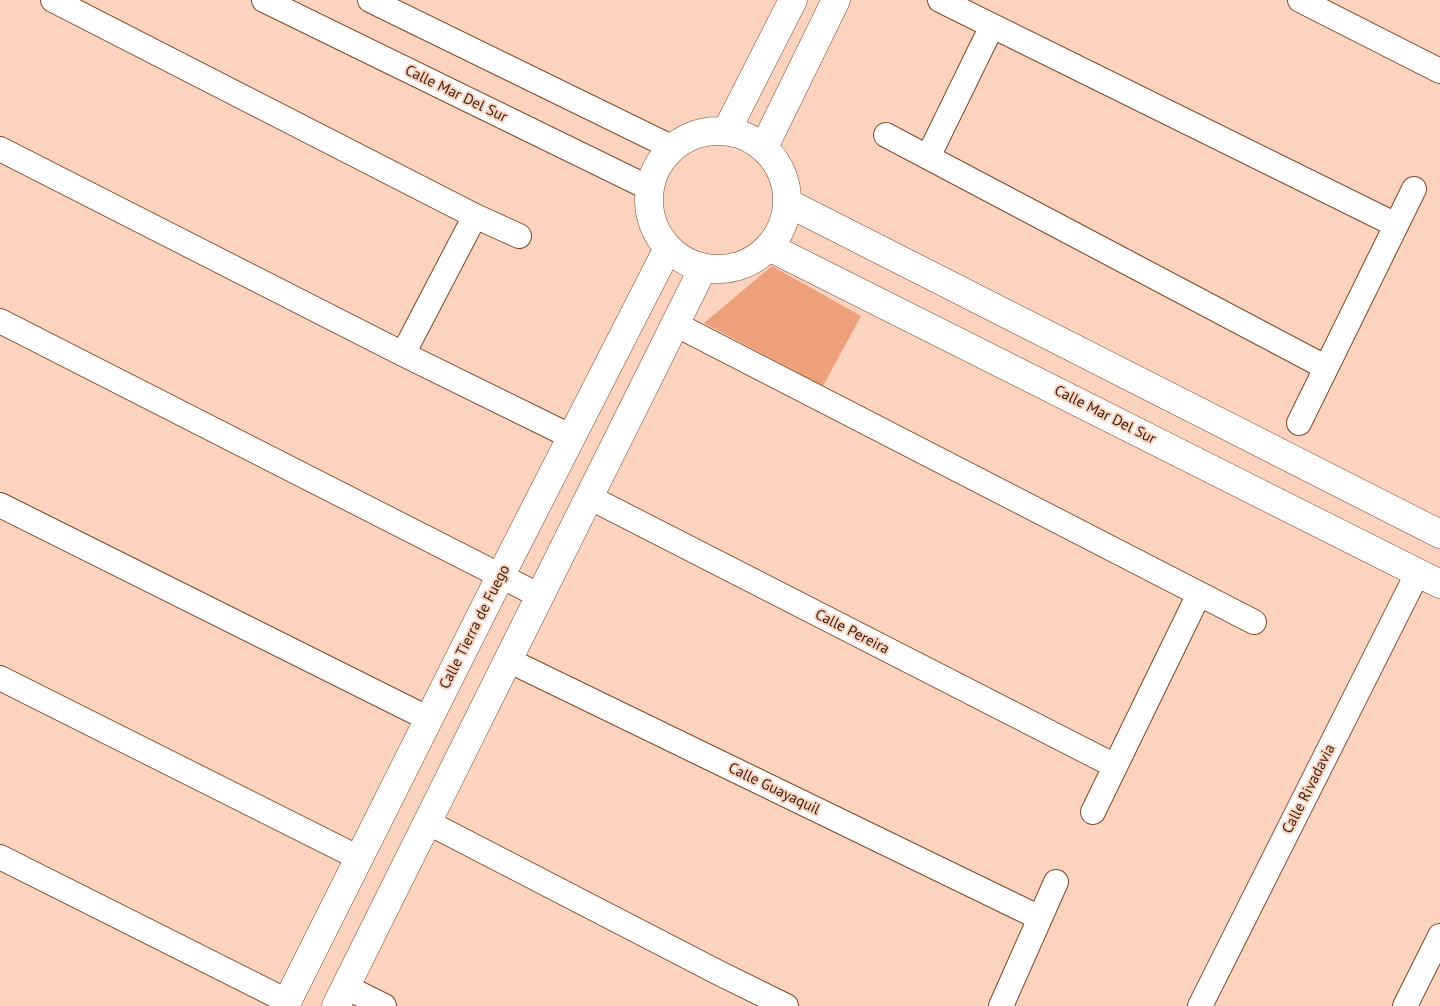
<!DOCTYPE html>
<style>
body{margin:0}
canvas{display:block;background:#fcd3bf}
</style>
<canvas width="1440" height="1006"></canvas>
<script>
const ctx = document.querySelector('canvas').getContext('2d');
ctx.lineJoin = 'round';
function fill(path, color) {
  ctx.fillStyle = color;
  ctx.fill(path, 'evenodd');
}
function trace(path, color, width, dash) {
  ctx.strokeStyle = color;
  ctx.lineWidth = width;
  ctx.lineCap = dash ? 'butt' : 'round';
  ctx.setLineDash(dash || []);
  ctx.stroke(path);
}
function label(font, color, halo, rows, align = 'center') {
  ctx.font = font + ' "PT Sans",sans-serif';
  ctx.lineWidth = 4;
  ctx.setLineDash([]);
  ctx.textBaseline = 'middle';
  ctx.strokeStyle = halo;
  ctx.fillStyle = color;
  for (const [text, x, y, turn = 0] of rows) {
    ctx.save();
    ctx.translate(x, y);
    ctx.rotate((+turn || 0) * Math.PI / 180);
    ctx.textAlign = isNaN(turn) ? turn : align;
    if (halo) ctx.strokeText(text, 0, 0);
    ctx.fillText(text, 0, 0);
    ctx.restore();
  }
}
fill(new Path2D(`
 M 772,266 L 861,316 L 823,386 L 704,323 Z`), '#eda079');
const street = new Path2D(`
 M 53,0 L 475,216 L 519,236
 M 264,0 L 649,188
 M 370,0 L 671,147
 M 940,0 L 1396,225
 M 1300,0 L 1440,71
 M 886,135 L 1325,367
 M 0,149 L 403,354 L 572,437
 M 928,157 L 992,26
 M 0,321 L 540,596
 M 675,324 L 1254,622
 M 403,354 L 475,216
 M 1299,423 L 1414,189
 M 589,497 L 1115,766
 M 0,505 L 429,719
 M 508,660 L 1040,918
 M 0,678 L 359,858
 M 1093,812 L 1199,594
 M 427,822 L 719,973 L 786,1006
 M 0,857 L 287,1001
 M 346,987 L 384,1006
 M 1001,1006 L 1056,882
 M 1200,1006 L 1418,572
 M 1405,1006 L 1440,936`);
const secondary = new Path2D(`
 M 727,130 L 793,0
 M649 200a69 69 0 1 1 138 0a69 69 0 1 1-138 0Z
 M 764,147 L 836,0
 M 788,203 L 1440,534
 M 769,247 L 1440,584
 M 285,1006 L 500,577 L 668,248
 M 336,1006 L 703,268`);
trace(street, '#814829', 26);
trace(secondary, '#814829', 29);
trace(street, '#fff', 24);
trace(secondary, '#fff', 28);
label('15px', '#371f12', '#fcd3bf', [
 ["Calle Mar Del Sur",456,94,26],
 ["Calle Mar Del Sur",1105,415,27],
 ["Calle Tierra de Fuego",475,627,-63],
 ["Calle Pereira",852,632,27],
 ["Calle Guayaquil",774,789,26],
 ["Calle Rivadavia",1309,789,-63]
]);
</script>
